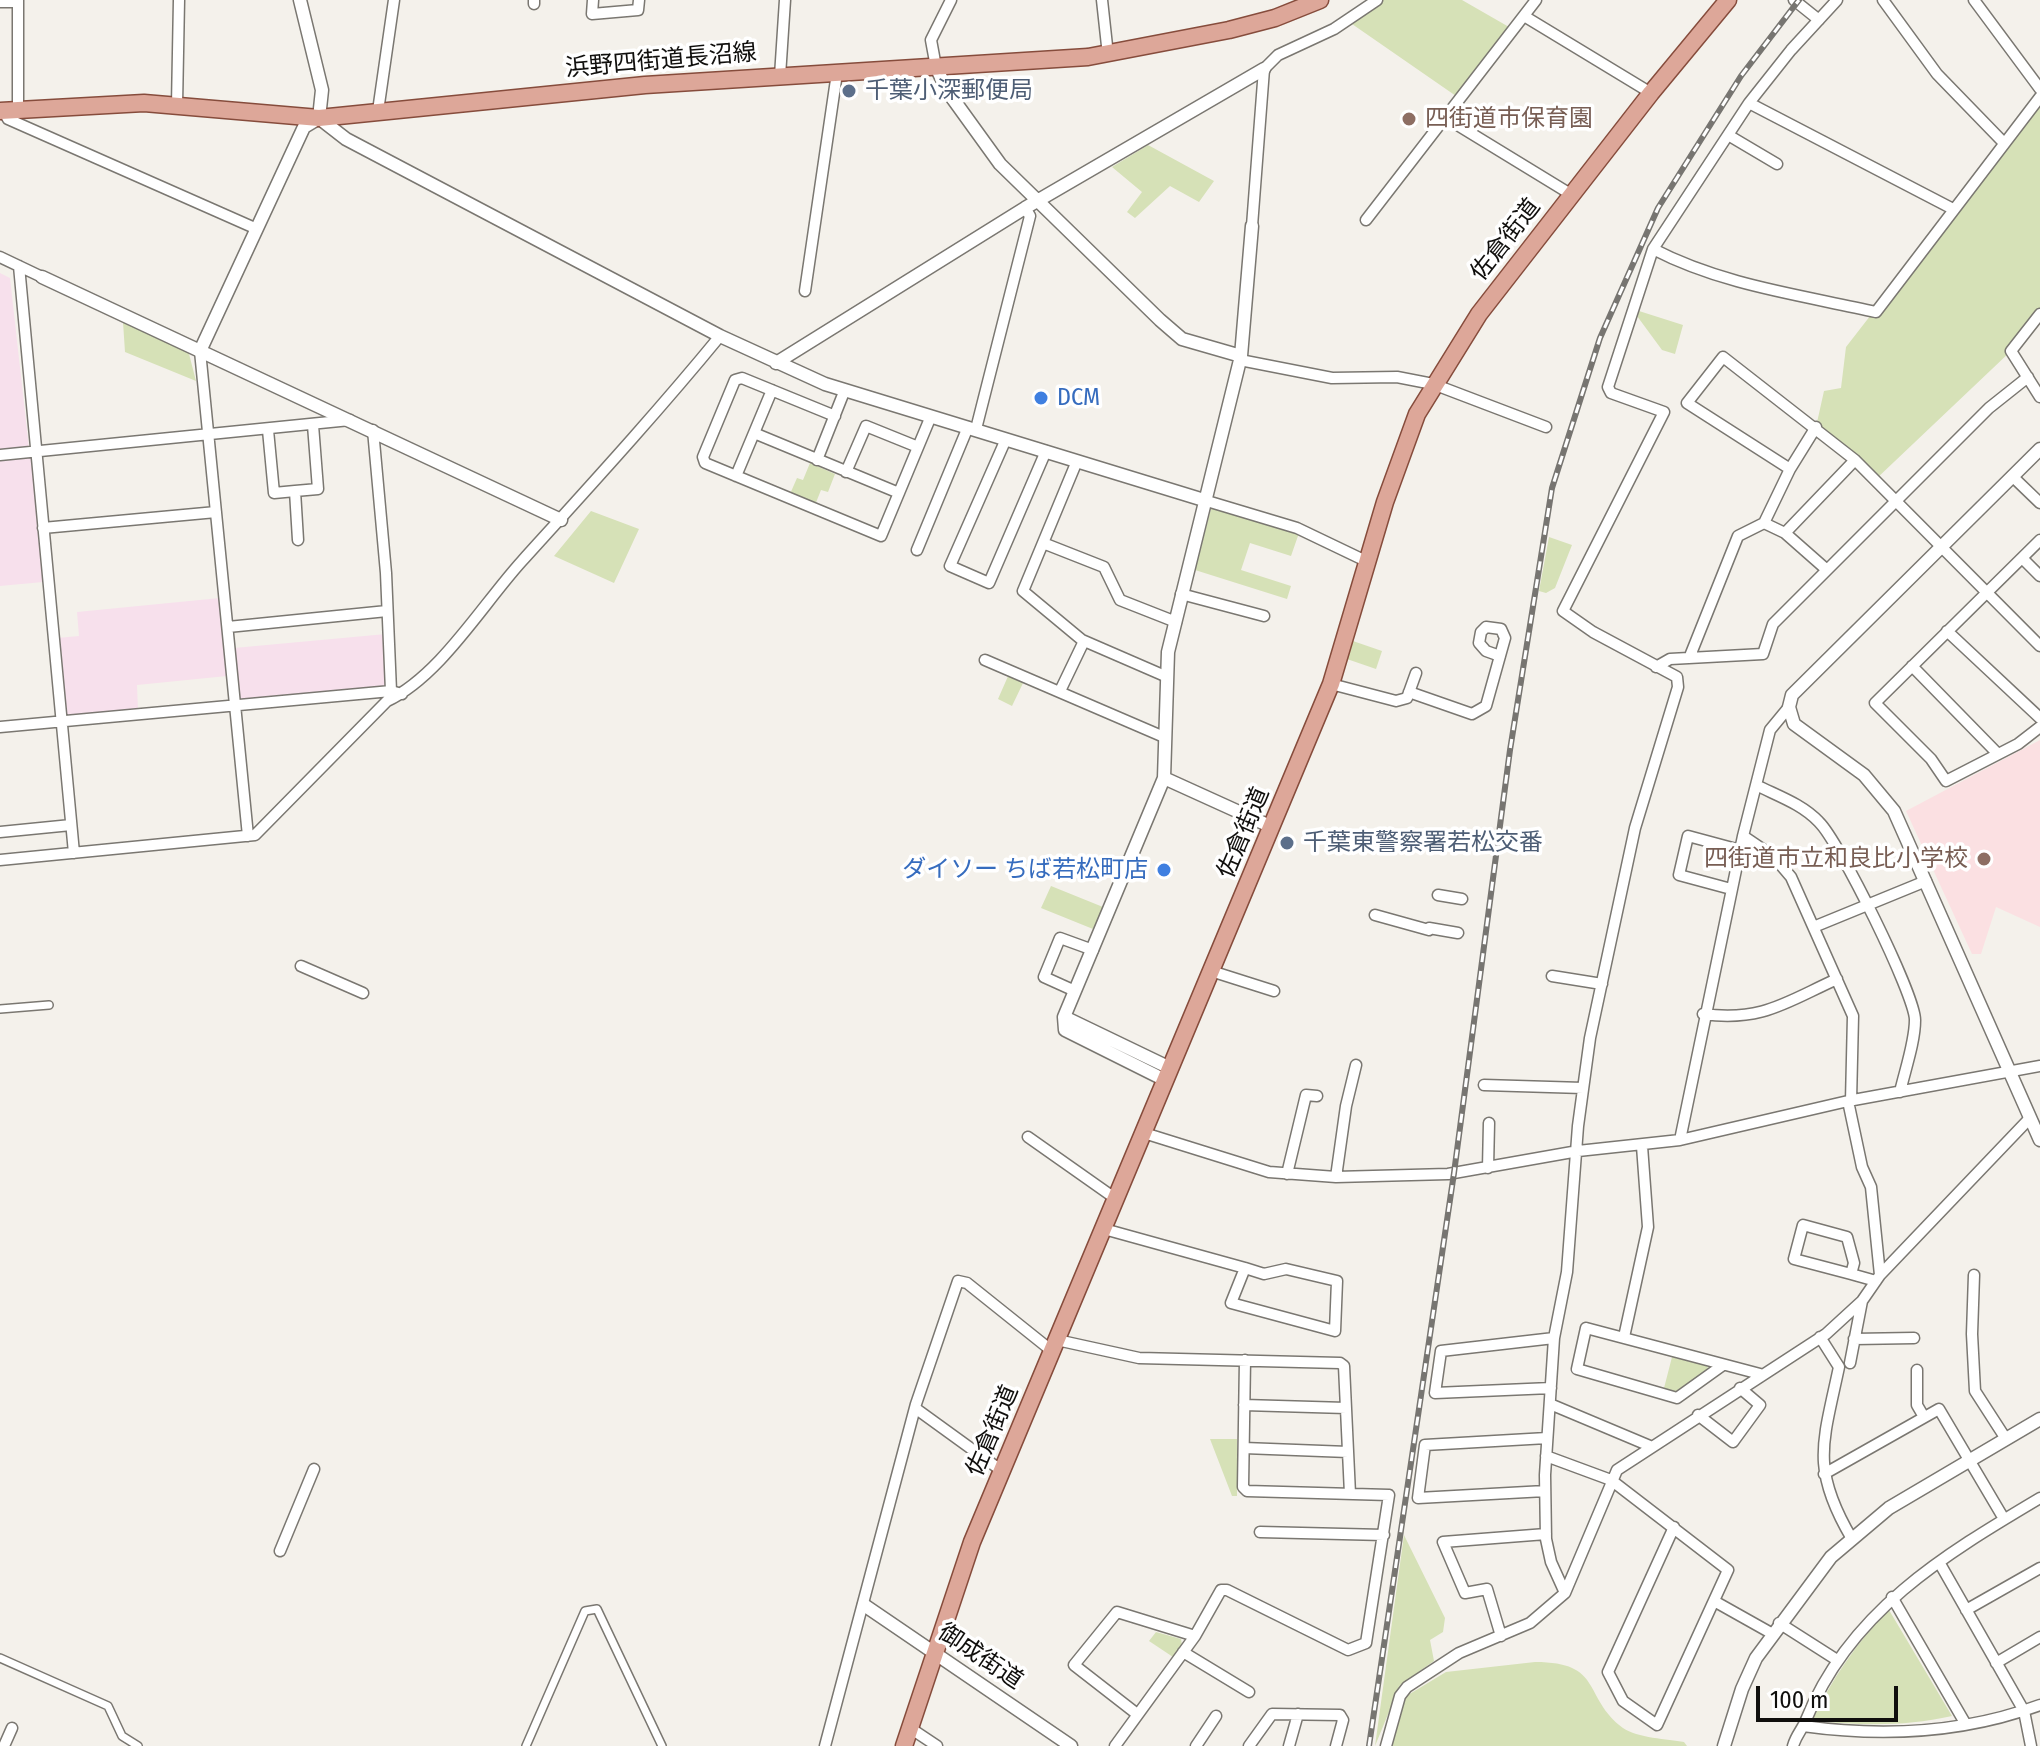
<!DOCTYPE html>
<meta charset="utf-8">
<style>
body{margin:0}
#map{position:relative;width:2040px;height:1746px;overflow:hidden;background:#f4f1eb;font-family:"Fira Sans Condensed",sans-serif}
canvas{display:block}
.scale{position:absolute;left:1756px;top:1686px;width:142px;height:36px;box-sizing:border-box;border:4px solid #100f0d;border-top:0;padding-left:10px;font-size:24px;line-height:28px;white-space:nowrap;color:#100f0d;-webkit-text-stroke:6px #fff;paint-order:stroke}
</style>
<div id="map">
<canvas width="2040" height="1746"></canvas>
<div class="scale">100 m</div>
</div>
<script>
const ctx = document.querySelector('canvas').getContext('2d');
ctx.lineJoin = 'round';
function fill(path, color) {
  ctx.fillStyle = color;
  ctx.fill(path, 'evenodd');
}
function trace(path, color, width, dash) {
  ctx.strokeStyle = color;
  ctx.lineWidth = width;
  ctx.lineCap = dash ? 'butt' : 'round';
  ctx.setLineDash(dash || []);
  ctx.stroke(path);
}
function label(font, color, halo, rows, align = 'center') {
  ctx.font = font + ' "Fira Sans Condensed","Noto Sans JP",sans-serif';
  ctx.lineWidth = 7;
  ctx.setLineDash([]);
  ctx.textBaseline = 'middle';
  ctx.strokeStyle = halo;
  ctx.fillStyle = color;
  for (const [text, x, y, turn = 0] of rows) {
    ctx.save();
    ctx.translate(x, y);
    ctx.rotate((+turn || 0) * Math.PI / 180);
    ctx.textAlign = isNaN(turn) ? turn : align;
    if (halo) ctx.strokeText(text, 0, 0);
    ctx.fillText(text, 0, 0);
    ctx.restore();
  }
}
fill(new Path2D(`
 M 0,273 L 10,278 L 29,448 L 0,451 Z
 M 32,458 L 43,582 L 0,586 L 0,461 Z
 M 220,598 L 227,676 L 137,685 L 138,710 L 64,718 L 57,638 L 79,636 L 77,612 Z
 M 386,634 L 388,686 L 240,700 L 234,648 Z`), '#f7e0ec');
fill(new Path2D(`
 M 2040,740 L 2040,927 L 1996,907 L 1981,954 L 1972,954 L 1906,811 Z`), '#fbe0e2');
fill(new Path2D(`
 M 1382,0 L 1462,0 L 1509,27 L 1456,96 L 1352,24 Z
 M 2040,97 L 2040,314 L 2011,351 L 1875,480 L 1816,427 L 1824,391 L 1841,388 L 1846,347 Z
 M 1148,145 L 1214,181 L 1199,202 L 1170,186 L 1135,218 L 1127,212 L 1142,192 L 1112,167 Z
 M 1639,311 L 1683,325 L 1675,354 L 1662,350 L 1637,316 Z
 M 123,322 L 188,350 L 196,381 L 125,352 Z
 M 810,463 L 835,474 L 828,492 L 821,490 L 815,505 L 790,494 L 797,478 L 803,480 Z
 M 1212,505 L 1299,533 L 1291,556 L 1250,543 L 1241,570 L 1291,586 L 1287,599 L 1195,570 Z
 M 591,511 L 639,529 L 614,583 L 554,556 Z
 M 1549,537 L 1572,545 L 1555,588 L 1546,593 L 1539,591 Z
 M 1350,640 L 1382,651 L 1376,669 L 1344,658 Z
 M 1009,674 L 1024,681 L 1012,706 L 998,699 Z
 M 1051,886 L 1103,907 L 1093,929 L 1041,908 Z
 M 1672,1357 L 1708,1366 L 1707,1374 L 1678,1393 L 1663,1392 Z
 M 1210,1439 L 1237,1439 L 1237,1496 L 1232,1496 Z
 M 1404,1535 L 1445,1618 L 1443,1632 L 1430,1640 L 1434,1661 L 1400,1685 L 1375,1746 Z
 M 1889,1610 L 1952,1716 C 1904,1727 1861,1725 1812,1721 C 1832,1679 1856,1643 1889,1610 Z
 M 1156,1632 L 1181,1639 L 1182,1645 L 1173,1657 L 1149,1641 Z
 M 1535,1662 C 1604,1662 1582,1697 1623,1728 C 1637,1738 1668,1739 1684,1742 L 1687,1746 L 1388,1746 L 1403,1698 L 1446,1672 Z`), '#d6e1b7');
const pedestrian = new Path2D(`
 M 0,1009 L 49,1005
 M 0,1658 L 108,1706 L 122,1736 L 138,1746
 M 526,1746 L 585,1611 L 597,1609 L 662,1746`);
const minor = new Path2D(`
 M 18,0 L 18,109
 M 534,0 L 534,4
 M 593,0 L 592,14 L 638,10 L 639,0
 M 1102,0 L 1108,55
 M 1794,0 L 1819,20
 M 1883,0 L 1937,74 L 2003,142
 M 1974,0 L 2040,89
 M 0,2 L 18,2
 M 1524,16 L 1651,93
 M 936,67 L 931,40 L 951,0
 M 780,76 L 785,0
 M 1749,103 L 1953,209
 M 177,105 L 179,0
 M 3,110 L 8,119 L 257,229
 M 378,111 L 394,0
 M 1446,118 L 1572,195
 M 1728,135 L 1777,164
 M 1366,220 L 1536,0
 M 1252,226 L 1264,69 L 1278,55 L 1334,29 L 1377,0
 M 1653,249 C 1722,285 1801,295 1876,312 L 2040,97
 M 0,257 L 42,277
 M 19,266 L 74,853
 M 805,291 L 837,73
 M 2040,314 L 2011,351 L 2040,397
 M 200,351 L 248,836
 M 1240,360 L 1332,378 L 1397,377 L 1433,384 L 1546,427
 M 835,416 L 742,378 L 735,380 L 703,457 L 705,463 L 881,536 L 931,416
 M 1816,427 L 1790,469 L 1764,523 L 1785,533 L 1827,570
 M 976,429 L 1030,216 L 1025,208
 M 268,430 L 274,493 L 295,491
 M 373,430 L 386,573 L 391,691
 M 754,433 L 899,493
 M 1006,439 L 950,566 L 989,583 L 1046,451
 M 0,455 L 350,420
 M 817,460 L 844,392
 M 1077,461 L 1023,591 L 1082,640 L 1165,676
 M 1790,469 L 1687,403 L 1723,357 L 1855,460 L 2040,646
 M 846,472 L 866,426 L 918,447
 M 736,476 L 772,390
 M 2012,476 L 2040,503
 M 1207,501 L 1297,528 L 1368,562
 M 43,528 L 216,512
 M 1785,533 L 1855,460
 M 298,540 L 295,491 L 318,489 L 313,425
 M 2040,540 L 1875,703 L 1931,759 L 1946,781 L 2018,744 L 2040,727
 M 1043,543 L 1104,567 L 1120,600 L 1176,622
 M 917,550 L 968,427
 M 2022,558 L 2040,576
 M 1181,594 L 1264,616
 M 228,627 L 387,611
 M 1947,631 L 2040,718
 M 1690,656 L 1738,536 L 1764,523
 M 985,660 L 1164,737
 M 1912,666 L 1998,754
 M 1656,667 L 1670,659 L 1763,654 L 1773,624 L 1989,408 L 2028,377
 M 1331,684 L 1396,701 L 1407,698 L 1416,673
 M 1060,691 L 1084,641
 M 1409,692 L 1472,714 L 1486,706 L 1505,638 L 1501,629 L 1486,627 L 1481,632 L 1479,643 L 1486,651 L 1500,656
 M 0,727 L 391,691 L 402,694
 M 1756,785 C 1778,796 1802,804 1819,822 C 1839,841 1915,995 1915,1020 C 1915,1042 1905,1070 1900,1092
 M 0,832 L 71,825
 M 1743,836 L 1774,857 L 1791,877 L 1853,1016 L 1851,1101
 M 0,860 L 255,835 L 387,701 C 440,676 482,605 522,561 C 589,487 656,414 720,336
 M 1731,889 L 1679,875 L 1688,836 L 1740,850
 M 1438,895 L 1462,899
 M 1375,915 L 1429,930
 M 1816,926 L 1926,881
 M 1429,928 L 1458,933
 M 301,966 L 363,993
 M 1211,971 L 1274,991
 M 1552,976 L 1602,984
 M 1075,991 L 1044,977 L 1060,938 L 1093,950
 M 1703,1014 C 1762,1022 1786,1002 1837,979
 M 1484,1085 L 1583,1088
 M 1848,1101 L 1862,1167 L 1871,1187 L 1880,1275
 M 1144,1133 L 1269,1172 L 1336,1177 L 1448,1174 L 1578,1151 L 1680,1140 L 1848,1101 L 2040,1066
 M 1028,1137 L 1116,1199
 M 1680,1140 L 1743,836 L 1770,730 L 1789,707
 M 1488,1168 L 1489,1123
 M 1287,1174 L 1306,1095 L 1317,1096
 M 1336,1177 L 1346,1106 L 1356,1065
 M 1104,1229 L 1245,1268 L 1264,1274 L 1286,1269 L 1337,1281 L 1335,1331 L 1231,1303 L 1245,1268
 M 1851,1274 L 1794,1259 L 1803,1225 L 1847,1237 L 1854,1263 L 1851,1274 L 1876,1281
 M 1974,1275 L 1972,1334 L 1975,1391 L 2006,1439
 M 1624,1337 L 1648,1227 L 1642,1146
 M 1820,1337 L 1839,1367 C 1823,1443 1810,1468 1852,1539
 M 1854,1339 L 1914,1338
 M 1057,1340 L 1139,1358 L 1340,1363 L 1344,1366 L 1350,1494
 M 1850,1363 L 1862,1301
 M 1723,1365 L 1677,1398 L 1577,1369 L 1586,1328 L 1760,1374
 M 1917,1370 L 1917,1405 L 1924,1417
 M 1551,1388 L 1435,1393 L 1441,1351 L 1554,1338
 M 1550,1404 L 1650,1446
 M 1244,1405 L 1346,1408
 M 915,1408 L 1002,1471
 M 1698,1415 L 1733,1442 L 1760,1405 L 1740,1388
 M 1244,1448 L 1348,1452
 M 1546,1456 L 1611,1480 L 1728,1570 L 1657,1725 L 1623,1701 L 1608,1672 L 1674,1527
 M 1824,1474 L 1939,1409 L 2004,1519
 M 1545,1491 L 1418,1498 L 1425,1445 L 1547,1438
 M 1260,1532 L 1384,1535
 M 280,1551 L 314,1469
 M 1939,1562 L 2024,1711 L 2031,1746
 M 1565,1593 L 1551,1562 L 1546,1539 L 1545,1475 L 1554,1338 L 1567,1272 L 1578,1126 L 1590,1038 L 1635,828 L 1678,687 L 1677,677 L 1593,632 L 1563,611 L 1664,412 L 1611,393 L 1608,387 L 1653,249 L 1749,103 L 1791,50 L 1837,0
 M 1892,1597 L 1965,1723
 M 1714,1601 L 1771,1633
 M 1966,1610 L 2040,1568
 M 1779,1623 L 1837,1660
 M 1501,1636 L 1487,1589 L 1465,1593 L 1443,1542 L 1546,1534
 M 1183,1652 L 1249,1692
 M 1996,1663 L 2040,1637
 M 1137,1714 L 1074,1665 L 1117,1612 L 1195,1636
 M 1803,1726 C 1882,1737 1964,1733 2040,1705
 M 910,1728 L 937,1746
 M 4,1746 L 12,1728
 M 825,1746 L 916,1404 L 958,1281 L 967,1283 L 1052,1351
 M 1115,1746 L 1195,1636 L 1221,1590 L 1227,1590 L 1348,1650 L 1366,1643 L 1389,1495 L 1247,1491 L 1243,1487 L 1245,1360
 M 1196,1746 L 1216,1716
 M 1249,1746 L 1272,1714 L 1340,1715 L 1343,1720 L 1336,1746
 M 1289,1746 L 1298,1714
 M 1386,1746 L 1400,1696 L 1407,1687 L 1459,1653 L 1530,1623 L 1565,1593 L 1617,1470 L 1826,1334 L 1862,1301 L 1880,1275 L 2030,1118
 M 1793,1746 C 1796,1735 1802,1730 1806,1720 C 1849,1612 1944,1555 2040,1498`);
const tertiary = new Path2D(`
 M 300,0 L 322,90 L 319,118 L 346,139 L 720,336 L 825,384 L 1207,501
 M 936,67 L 948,92 L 1000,164 L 1160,320 L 1182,339 L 1241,356
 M 42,277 L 561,520
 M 200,351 L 304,127 L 319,118
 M 776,363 L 1025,208 L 1264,69
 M 2040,449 L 1792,695 L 1789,707 L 1794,724 L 1864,775 L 1894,811 L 2040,1140
 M 1164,778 L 1272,827
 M 1064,1017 L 1170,1068
 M 1165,1080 L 1065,1030 L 1064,1017 L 1164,778 L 1168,652 L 1241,356 L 1252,226
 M 864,1605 L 1071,1746
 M 1724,1746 L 1742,1689 L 1756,1658 L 1831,1557 L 1889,1508 L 2040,1419`);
const primary = new Path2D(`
 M 0,111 L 144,103 L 319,118 L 645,85 L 1088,57 L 1229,30 L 1275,18 L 1320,0
 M 904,1746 L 972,1542 L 1331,684 L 1385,502 L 1417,414 L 1479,314 L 1651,93 L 1728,0`);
trace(pedestrian, '#7a7771', 10);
trace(minor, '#7a7771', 13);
trace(tertiary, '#7a7771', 15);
trace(primary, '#864c3c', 19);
trace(pedestrian, '#fff', 7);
trace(minor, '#fff', 10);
trace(tertiary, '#fff', 12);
trace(primary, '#dda799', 16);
const rail = new Path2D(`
 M 1369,1746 L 1454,1173 L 1510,750 L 1552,488 L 1600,338 L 1658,208 L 1741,76 L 1799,0`);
trace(rail, '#777571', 6);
trace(rail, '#fff', 3, [9]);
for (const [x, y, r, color] of [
 [849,91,8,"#5c6f8a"],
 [1409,119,8,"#8d6e63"],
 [1041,398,8,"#3f7fe0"],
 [1287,843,8,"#5c6f8a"],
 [1984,859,8,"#8d6e63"],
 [1164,870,8,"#3f7fe0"]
]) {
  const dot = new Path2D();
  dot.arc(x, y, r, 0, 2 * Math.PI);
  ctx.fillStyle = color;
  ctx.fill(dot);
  trace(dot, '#fff', 3);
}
label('24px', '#100f0d', '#fff', [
 ["浜野四街道長沼線",661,61,-5],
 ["佐倉街道",1506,240,-52],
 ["佐倉街道",1244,833,-67],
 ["佐倉街道",993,1431,-67],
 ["御成街道",980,1657,34]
]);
label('24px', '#4e5e75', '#fff', [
 ["千葉小深郵便局",865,91],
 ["千葉東警察署若松交番",1303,843]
], 'left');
label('24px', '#785e54', '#fff', [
 ["四街道市保育園",1425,119],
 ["四街道市立和良比小学校",1968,859,"right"]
], 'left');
label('24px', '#366cbe', '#fff', [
 ["DCM",1057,398],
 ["ダイソー ちば若松町店",1148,870,"right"]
], 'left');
</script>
